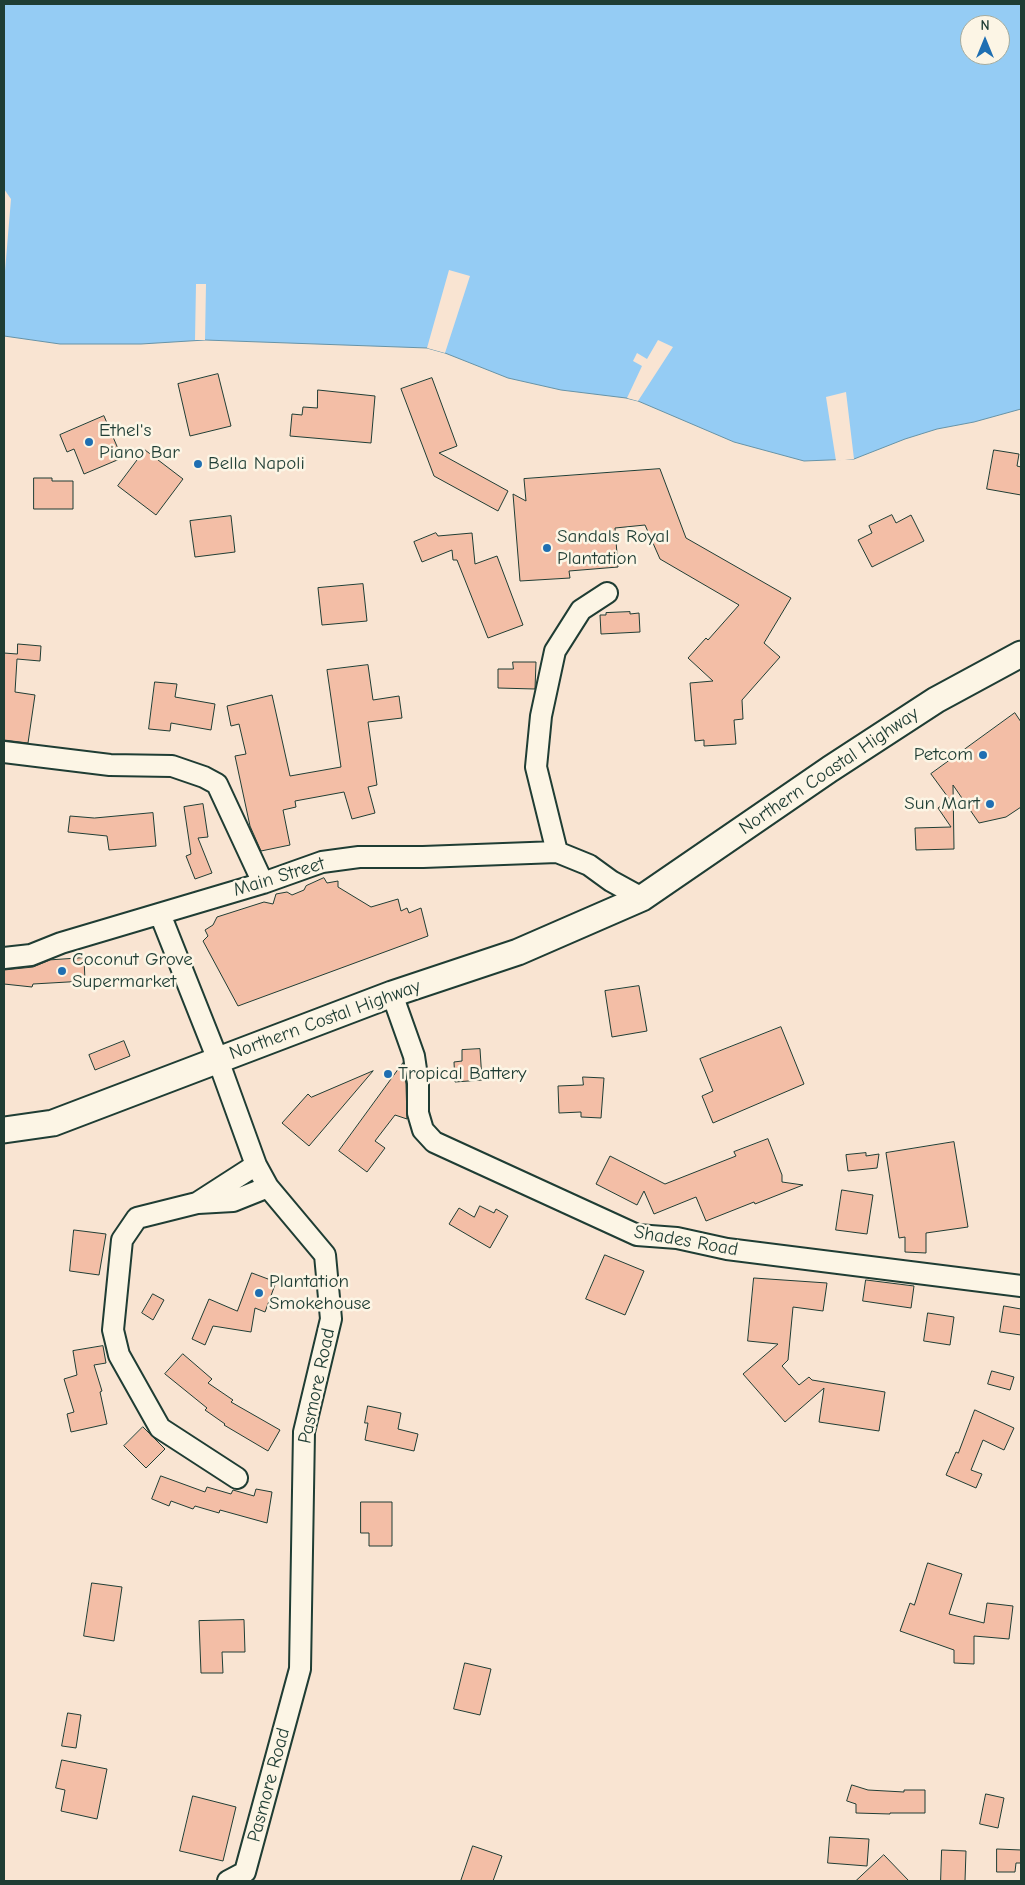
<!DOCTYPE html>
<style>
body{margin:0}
#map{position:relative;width:1025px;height:1885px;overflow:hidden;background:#f9e4d2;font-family:"Comic Neue",sans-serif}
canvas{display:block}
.frame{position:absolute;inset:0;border:5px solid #1f3d34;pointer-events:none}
.north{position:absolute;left:960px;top:15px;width:50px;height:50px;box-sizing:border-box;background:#fcf5e5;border:1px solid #a4ab9e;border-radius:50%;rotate:0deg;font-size:14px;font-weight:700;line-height:20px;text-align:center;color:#1f3d34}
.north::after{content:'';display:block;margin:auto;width:18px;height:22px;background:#1f6fb2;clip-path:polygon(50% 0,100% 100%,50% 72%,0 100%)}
</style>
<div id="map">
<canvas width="1025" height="1885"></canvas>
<div class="frame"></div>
<div class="north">N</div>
</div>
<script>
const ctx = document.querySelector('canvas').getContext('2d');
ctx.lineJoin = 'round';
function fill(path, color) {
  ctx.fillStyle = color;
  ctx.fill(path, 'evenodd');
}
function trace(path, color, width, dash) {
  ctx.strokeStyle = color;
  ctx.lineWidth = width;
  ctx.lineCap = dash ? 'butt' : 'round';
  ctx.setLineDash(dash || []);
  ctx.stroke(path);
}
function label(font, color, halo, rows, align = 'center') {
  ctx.font = font + ' "Comic Neue",sans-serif';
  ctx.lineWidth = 5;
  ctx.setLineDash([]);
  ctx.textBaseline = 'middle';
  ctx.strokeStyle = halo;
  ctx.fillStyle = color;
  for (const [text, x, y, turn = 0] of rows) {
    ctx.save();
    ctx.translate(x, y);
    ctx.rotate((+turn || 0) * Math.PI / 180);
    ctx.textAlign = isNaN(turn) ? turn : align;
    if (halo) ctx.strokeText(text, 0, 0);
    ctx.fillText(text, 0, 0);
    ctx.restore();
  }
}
const water = new Path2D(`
 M 4,4 L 1021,4 L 1021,409 L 974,422 L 937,429 L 905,439 L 854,459 L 804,461 L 734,442 L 638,401 L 626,398 L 561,390 L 508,378 L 445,353 L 427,348 L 205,340 L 141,344 L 60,344 L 4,336 ZM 970,25 L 1000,25 L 1000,55 L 970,55 Z`);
fill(water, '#95ccf4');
trace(water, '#6693a7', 1);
fill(new Path2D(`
 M 4,189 L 11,199 L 4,283 Z
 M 449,270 L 470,276 L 445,353 L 427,348 Z
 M 196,284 L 206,284 L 205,340 L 195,340 Z
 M 658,340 L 673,347 L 638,401 L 627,398 L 642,366 L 633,361 L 637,353 L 647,359 Z
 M 846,392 L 854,459 L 836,461 L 826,397 Z`), '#f9e4d2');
const building = new Path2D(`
 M 218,374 L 231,426 L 190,436 L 178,384 Z
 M 432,378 L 457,446 L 439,453 L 508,491 L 498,511 L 434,476 L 401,389 Z
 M 318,390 L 375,396 L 371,443 L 290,436 L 292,414 L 302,415 L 303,407 L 317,408 Z
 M 104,416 L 122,458 L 84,474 L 74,449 L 67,452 L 60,435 Z
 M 145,450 L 183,479 L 156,515 L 118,486 Z
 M 994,450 L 1019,454 L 1017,466 L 1021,467 L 1021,495 L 987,489 Z
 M 660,469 L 686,538 L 791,598 L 764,643 L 780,657 L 742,700 L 743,719 L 734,720 L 736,744 L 704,746 L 704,740 L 695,741 L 690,683 L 713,681 L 688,658 L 706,638 L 708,640 L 739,605 L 660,559 L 645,525 L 615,528 L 618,567 L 569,571 L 570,578 L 520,581 L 513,494 L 526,501 L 524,479 Z
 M 34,478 L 52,478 L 52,481 L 73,481 L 73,509 L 34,509 Z
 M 892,515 L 896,523 L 911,515 L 924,541 L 872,567 L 858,540 L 872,533 L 869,526 Z
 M 231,516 L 235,552 L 195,557 L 190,521 Z
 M 436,533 L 438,536 L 472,533 L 475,564 L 497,556 L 523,625 L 488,638 L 457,560 L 453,560 L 452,550 L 422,562 L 414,542 Z
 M 363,584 L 367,621 L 322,625 L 318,588 Z
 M 630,612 L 630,614 L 639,613 L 640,632 L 601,634 L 600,615 L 606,615 L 606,613 Z
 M 18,644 L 41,646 L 40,661 L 17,659 L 15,692 L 35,695 L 28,743 L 4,740 L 4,653 L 17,654 Z
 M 513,662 L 536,662 L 535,689 L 498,688 L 498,669 L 513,669 Z
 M 368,665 L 373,700 L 399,696 L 402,718 L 368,722 L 377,785 L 368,787 L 375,813 L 352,819 L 344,792 L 295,801 L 296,807 L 283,810 L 290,845 L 261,851 L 250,826 L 235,756 L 246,754 L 239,724 L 231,726 L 227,706 L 272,695 L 290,776 L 341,767 L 327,670 Z
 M 155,682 L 177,684 L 175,697 L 215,704 L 211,730 L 171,723 L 170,731 L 149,729 Z
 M 1015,713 L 1021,722 L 1021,807 L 1006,817 L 979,823 L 953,785 L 954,849 L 916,850 L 915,828 L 951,827 L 938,808 L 950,800 L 931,774 Z
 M 203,804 L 208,837 L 198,838 L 212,873 L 195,879 L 186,856 L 191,854 L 184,807 Z
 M 153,813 L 156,846 L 109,850 L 107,836 L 68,832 L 70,816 L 94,818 Z
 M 324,878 L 327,883 L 338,881 L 338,887 L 371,907 L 398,899 L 401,911 L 407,908 L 409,913 L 421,908 L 428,936 L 238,1006 L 203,941 L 208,936 L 205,930 L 213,925 L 217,917 L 264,902 L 273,904 L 276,894 L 287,892 L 292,895 L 304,890 L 306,886 Z
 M 84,958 L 85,981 L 33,984 L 32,987 L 4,984 L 4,970 L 33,967 L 50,960 Z
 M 639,986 L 647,1031 L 612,1037 L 605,991 Z
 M 781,1027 L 804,1084 L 713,1123 L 702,1096 L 713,1091 L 700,1059 Z
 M 124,1041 L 130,1056 L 95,1070 L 89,1055 Z
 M 480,1049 L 482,1080 L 455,1082 L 454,1062 L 462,1061 L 462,1050 Z
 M 403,1063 L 406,1084 L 407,1119 L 395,1115 L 375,1141 L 385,1148 L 367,1172 L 339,1151 Z
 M 373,1071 L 309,1146 L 282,1123 L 308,1094 L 311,1097 Z
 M 583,1077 L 604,1078 L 601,1118 L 581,1117 L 581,1112 L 559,1113 L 558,1086 L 583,1085 Z
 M 768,1139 L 782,1175 L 782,1182 L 803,1185 L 755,1204 L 754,1202 L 706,1221 L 696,1197 L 654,1214 L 644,1191 L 637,1205 L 596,1184 L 610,1156 L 665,1184 L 736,1156 L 734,1152 Z
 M 954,1142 L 968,1227 L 926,1233 L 926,1253 L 905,1252 L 905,1237 L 899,1238 L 886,1153 Z
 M 866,1153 L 866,1156 L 879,1154 L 877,1168 L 848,1171 L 846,1155 Z
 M 842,1190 L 873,1195 L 867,1234 L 836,1230 Z
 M 480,1206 L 494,1213 L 496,1209 L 508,1216 L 490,1248 L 449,1224 L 459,1208 L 474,1217 Z
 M 74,1230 L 106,1234 L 99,1275 L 70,1271 Z
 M 605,1255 L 644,1271 L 625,1315 L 586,1299 Z
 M 252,1273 L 276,1282 L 265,1312 L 255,1308 L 251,1332 L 213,1326 L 205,1345 L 192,1339 L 209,1299 L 237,1311 Z
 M 754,1278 L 827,1283 L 823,1311 L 793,1307 L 788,1360 L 782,1366 L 799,1385 L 809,1377 L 812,1380 L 885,1392 L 879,1431 L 819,1422 L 824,1388 L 785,1422 L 743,1374 L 778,1344 L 748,1341 Z
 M 866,1280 L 914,1286 L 911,1308 L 863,1301 Z
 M 153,1294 L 164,1300 L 153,1320 L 142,1313 Z
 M 1004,1306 L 1021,1309 L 1021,1335 L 1000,1332 Z
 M 928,1313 L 954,1317 L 950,1345 L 924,1341 Z
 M 103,1346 L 106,1363 L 94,1365 L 102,1391 L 100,1392 L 107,1424 L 71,1432 L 67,1414 L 74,1412 L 64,1379 L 77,1375 L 73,1351 Z
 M 183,1354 L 212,1379 L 208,1383 L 233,1400 L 231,1402 L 280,1430 L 268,1451 L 224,1425 L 225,1424 L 205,1410 L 207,1408 L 165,1374 Z
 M 992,1371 L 1014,1377 L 1010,1390 L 988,1384 Z
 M 368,1406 L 401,1413 L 398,1429 L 418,1434 L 414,1451 L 365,1440 L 368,1423 L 365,1423 Z
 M 975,1410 L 1014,1428 L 1004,1450 L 983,1440 L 971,1470 L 982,1474 L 976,1488 L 946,1475 L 956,1452 L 958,1453 Z
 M 143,1427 L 165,1449 L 146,1468 L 124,1446 Z
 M 161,1476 L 205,1492 L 207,1487 L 231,1494 L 233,1490 L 254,1496 L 256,1489 L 272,1492 L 267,1523 L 220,1510 L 219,1513 L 195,1506 L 193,1509 L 171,1501 L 169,1506 L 152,1499 Z
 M 361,1502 L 392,1502 L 392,1546 L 369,1546 L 369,1533 L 361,1533 Z
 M 928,1563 L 962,1574 L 949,1614 L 984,1623 L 987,1603 L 1013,1606 L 1009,1639 L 974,1636 L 974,1664 L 954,1663 L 954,1650 L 900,1631 L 910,1603 L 914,1605 Z
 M 92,1583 L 122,1587 L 114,1641 L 84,1636 Z
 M 244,1620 L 245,1652 L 222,1652 L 223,1673 L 201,1673 L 199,1621 Z
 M 465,1663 L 491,1669 L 480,1715 L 454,1709 Z
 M 68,1713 L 81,1715 L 76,1748 L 62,1746 Z
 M 62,1760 L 107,1769 L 97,1819 L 61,1811 L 65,1790 L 56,1788 Z
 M 852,1785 L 868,1790 L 904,1792 L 904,1790 L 925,1790 L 925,1813 L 890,1813 L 890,1814 L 856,1813 L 856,1804 L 847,1801 Z
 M 986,1794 L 1004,1798 L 998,1828 L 980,1824 Z
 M 193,1796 L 236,1807 L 223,1861 L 180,1851 Z
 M 830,1837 L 869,1839 L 867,1866 L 828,1863 Z
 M 473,1846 L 502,1856 L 493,1881 L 461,1881 Z
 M 997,1849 L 1021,1850 L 1021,1863 L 1016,1863 L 1015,1872 L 997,1872 Z
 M 942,1850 L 966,1851 L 965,1881 L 941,1881 Z
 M 884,1855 L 909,1881 L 856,1881 Z`);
fill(building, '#f3bea6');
trace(building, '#1f3d34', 1);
const minor = new Path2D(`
 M 4,752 L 110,765 L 172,766 L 204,777 L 217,784 L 263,883
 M 557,852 L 536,767 L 541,716 L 555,651 L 581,610 L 607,593
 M 160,914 L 218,1060 L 256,1165 L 268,1187 L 325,1255 L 331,1319 L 304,1432 L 300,1669 L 245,1872 L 228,1881
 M 4,958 L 31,955 L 61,943 L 263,883 L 322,862 L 359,857 L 423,857 L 557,852 L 589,865 L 611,881 L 642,898
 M 392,994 L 414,1056 L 418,1083 L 418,1113 L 423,1130 L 434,1142 L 637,1235 L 677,1238 L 727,1249 L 1021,1286
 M 198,1203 L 233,1201 L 268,1187
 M 237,1478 L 160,1428 L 119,1355 L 113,1330 L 122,1240 L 137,1218 L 197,1203 L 256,1165`);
const major = new Path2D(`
 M 4,1130 L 53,1123 L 392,994 L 518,952 L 642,898 L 830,769 L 936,700 L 1021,654`);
trace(minor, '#1f3d34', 24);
trace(major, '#1f3d34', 29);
trace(minor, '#fcf5e5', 20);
trace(major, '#fcf5e5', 25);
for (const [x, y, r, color] of [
 [89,442,5,"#1f6fb2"],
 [198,464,5,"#1f6fb2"],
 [547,548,5,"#1f6fb2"],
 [983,755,5,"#1f6fb2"],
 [990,804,5,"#1f6fb2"],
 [62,971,5,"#1f6fb2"],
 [388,1074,5,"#1f6fb2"],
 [259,1293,5,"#1f6fb2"]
]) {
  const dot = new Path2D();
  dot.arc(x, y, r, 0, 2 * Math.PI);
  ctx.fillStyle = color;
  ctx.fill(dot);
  trace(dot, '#fcf5e5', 2);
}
label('19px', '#1f3d34', '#fcf5e5', [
 ["Ethel's",99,431],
 ["Piano Bar",99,453],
 ["Bella Napoli",208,464],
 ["Sandals Royal",557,537],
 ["Plantation",557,559],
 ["Petcom",973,755,"right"],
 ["Sun Mart",980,804,"right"],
 ["Coconut Grove",72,960],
 ["Supermarket",72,982],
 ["Tropical Battery",398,1074],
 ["Plantation",269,1282],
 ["Smokehouse",269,1304]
], 'left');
label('19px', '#1f3d34', '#fcf5e5', [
 ["Northern Coastal Highway",829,771,-34],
 ["Main Street",279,877,-17],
 ["Northern Costal Highway",325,1020,-20],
 ["Shades Road",686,1241,10],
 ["Pasmore Road",317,1386,-78],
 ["Pasmore Road",269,1785,-75]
]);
</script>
